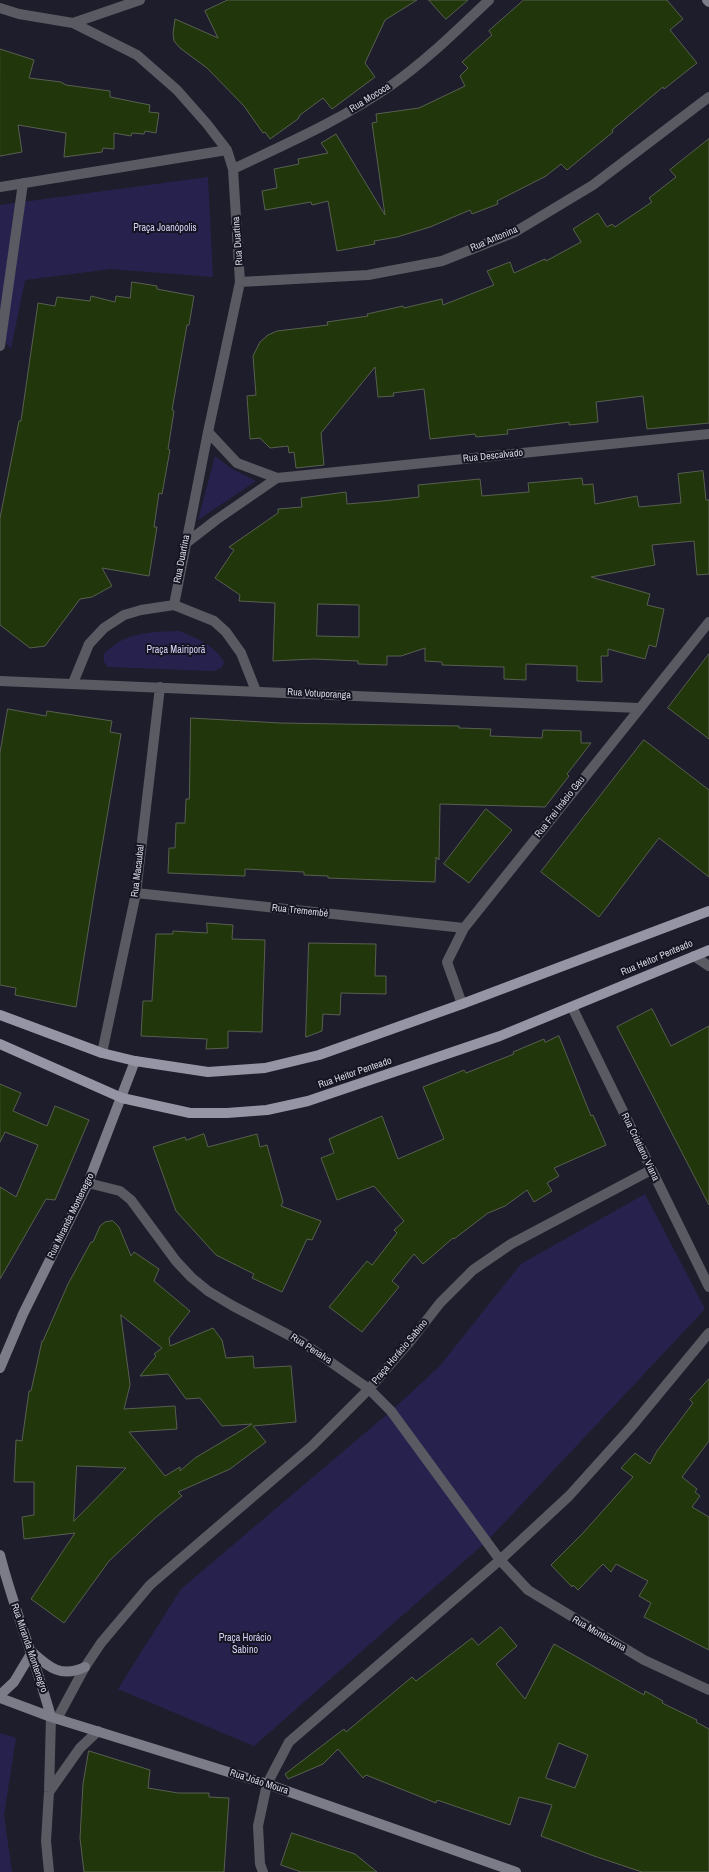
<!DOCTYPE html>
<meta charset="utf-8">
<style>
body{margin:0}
canvas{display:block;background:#1e1d2b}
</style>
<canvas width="709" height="1872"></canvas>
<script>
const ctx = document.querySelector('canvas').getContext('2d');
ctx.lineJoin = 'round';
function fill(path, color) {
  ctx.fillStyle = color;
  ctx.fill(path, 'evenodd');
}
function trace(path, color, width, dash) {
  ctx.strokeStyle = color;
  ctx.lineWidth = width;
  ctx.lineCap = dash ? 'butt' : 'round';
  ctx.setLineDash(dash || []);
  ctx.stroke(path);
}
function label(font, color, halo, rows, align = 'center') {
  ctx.font = font + ' "Archivo Narrow",sans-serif';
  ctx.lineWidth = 4;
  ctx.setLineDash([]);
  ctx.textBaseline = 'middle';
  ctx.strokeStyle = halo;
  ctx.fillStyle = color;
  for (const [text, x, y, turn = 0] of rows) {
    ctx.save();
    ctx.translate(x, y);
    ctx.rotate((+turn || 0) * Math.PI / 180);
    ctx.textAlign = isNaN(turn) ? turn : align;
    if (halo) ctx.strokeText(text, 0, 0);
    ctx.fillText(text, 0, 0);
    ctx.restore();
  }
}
fill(new Path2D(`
 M 208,177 L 213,277 L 111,269 L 25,280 L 11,349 L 0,336 L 0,205 Z
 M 215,456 L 232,469 L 256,481 L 198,520 Z
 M 179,631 C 195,637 216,646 224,662 L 222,667 L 215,671 L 108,667 L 104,662 L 104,654 C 124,632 151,632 179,631 Z
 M 645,1194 L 705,1309 L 487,1541 L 254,1746 L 118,1689 L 181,1589 L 391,1411 L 439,1367 L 521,1264 Z
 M 0,1733 L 16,1738 L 4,1815 L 12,1872 L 0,1872 Z`), '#27214e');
const building = new Path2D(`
 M 228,0 L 417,0 L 385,20 L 365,63 L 375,77 L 332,109 L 323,98 L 300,115 L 298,119 L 270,139 L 265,132 L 263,133 L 244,106 L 207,68 L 180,48 L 174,41 L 173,33 L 175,19 L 218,38 L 205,11 Z
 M 429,0 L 468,0 L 446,19 Z
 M 524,0 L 667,0 L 683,19 L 670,30 L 697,63 L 664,89 L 663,87 L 612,130 L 613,132 L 567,170 L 561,164 L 546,176 L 497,201 L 498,204 L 472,214 L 470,210 L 430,227 L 397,237 L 374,241 L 375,244 L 337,251 L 328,201 L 312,205 L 311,202 L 265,210 L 262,191 L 277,188 L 274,169 L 299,164 L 298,159 L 328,153 L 321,143 L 336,134 L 385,215 L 372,123 L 377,122 L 376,114 L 419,108 L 465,86 L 460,76 L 468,68 L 462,62 L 492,35 L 489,31 Z
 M 0,49 L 34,60 L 29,78 L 61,82 L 66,85 L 110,91 L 110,97 L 150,105 L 149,112 L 159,113 L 156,133 L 145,131 L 144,134 L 132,133 L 131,136 L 114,133 L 114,149 L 103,148 L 102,152 L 64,157 L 66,133 L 18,125 L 22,152 L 0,156 Z
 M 709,139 L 709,423 L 647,429 L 643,396 L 596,402 L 598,422 L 569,425 L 569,422 L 507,430 L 508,434 L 476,437 L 475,434 L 430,439 L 424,389 L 393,393 L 394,396 L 378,397 L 375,367 L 321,433 L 324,465 L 296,468 L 294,452 L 289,453 L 288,446 L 270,448 L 260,438 L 250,439 L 247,396 L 256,395 L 253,356 L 260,342 L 268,335 L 277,331 L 328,325 L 327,322 L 368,316 L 367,314 L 403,306 L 404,308 L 442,299 L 443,305 L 494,285 L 487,271 L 510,262 L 514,273 L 545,259 L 546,261 L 581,242 L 573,229 L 598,213 L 607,227 L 612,224 L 615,227 L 652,202 L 649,198 L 676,177 L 670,170 Z
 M 132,282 L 157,286 L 157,289 L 194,296 L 189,325 L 187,325 L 182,353 L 172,410 L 174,411 L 168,449 L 170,450 L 162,494 L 159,493 L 154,527 L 157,527 L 149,576 L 102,568 L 112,586 L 92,597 L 80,599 L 45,646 L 30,648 L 0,625 L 0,518 L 19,421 L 21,421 L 38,303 L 55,306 L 57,297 L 90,301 L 91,296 L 115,302 L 116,296 L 130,298 Z
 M 703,471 L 706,500 L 709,500 L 709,574 L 697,575 L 694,541 L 652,545 L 655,565 L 591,577 L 650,594 L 647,605 L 664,609 L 656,647 L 649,645 L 645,659 L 608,649 L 608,656 L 601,656 L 602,682 L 577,681 L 577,666 L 526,664 L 526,680 L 504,679 L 504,667 L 442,665 L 442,662 L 425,661 L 425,648 L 401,656 L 387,656 L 387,665 L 358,664 L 358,661 L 313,659 L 273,661 L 275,603 L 239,601 L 240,595 L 215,578 L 234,550 L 229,547 L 278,513 L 278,509 L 302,507 L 301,498 L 346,492 L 347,504 L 383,501 L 419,497 L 418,485 L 480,479 L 482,496 L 529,492 L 528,483 L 582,478 L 583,485 L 593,484 L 595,504 L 637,496 L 639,507 L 681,503 L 678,474 ZM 318,604 L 359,605 L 359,637 L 317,636 Z
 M 709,654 L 709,739 L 668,708 Z
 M 8,709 L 46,716 L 47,711 L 112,721 L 110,732 L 121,734 L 96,882 L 76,1007 L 15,995 L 16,988 L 0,985 L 0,753 Z
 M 191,718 L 280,723 L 459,726 L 459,728 L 491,729 L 490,736 L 542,738 L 543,730 L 581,731 L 581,743 L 591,743 L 567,774 L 569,776 L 545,807 L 440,804 L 439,860 L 436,857 L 435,882 L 328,878 L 328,876 L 304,875 L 304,872 L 245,869 L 245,876 L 168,873 L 169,848 L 175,848 L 176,823 L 185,823 L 186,799 L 189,799 Z
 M 644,740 L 709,790 L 709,877 L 659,838 L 599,917 L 541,872 Z
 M 486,809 L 512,830 L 469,883 L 444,864 Z
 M 207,923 L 233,925 L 232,939 L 265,940 L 262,1032 L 228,1031 L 228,1048 L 206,1049 L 207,1039 L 141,1036 L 143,1001 L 152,1001 L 156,934 L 173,934 L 173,931 L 207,933 Z
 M 309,943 L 376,944 L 375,976 L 386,976 L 386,994 L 341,993 L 340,1015 L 323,1014 L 322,1031 L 306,1037 Z
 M 652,1009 L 671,1046 L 709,1026 L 709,1205 L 617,1027 Z
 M 559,1036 L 591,1116 L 593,1115 L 606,1145 L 554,1168 L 559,1176 L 547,1183 L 552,1191 L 534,1202 L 527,1190 L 505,1206 L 488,1213 L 454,1239 L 453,1238 L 423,1264 L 414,1254 L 392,1281 L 399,1287 L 362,1332 L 329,1307 L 367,1261 L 372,1265 L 397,1233 L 394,1230 L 404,1221 L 374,1186 L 337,1200 L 321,1158 L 334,1153 L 329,1139 L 382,1116 L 398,1159 L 444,1139 L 423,1087 L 464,1070 L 466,1073 L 514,1054 L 513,1052 L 544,1039 L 545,1042 Z
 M 0,1084 L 21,1093 L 13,1111 L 47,1126 L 55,1106 L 89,1120 L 55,1200 L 46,1199 L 0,1279 L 0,1187 L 16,1197 L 38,1145 L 5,1132 L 0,1142 Z
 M 204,1134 L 208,1147 L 257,1134 L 260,1147 L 267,1145 L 283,1202 L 281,1206 L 321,1221 L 312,1240 L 307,1239 L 282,1292 L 252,1278 L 254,1274 L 216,1255 L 176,1211 L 153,1147 L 185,1137 L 186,1140 Z
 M 113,1221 L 119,1227 L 131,1256 L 134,1252 L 159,1269 L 154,1281 L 190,1311 L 169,1338 L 170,1346 L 213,1328 L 222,1340 L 226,1358 L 253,1356 L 254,1368 L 291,1366 L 296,1422 L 253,1426 L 266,1442 L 230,1469 L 178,1492 L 182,1496 L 155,1518 L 109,1561 L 64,1623 L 31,1599 L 75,1533 L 24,1539 L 22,1517 L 34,1515 L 34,1482 L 14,1482 L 16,1440 L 22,1441 L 29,1391 L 31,1391 L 42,1341 L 43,1341 L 68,1284 L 91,1242 L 93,1242 L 100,1226 L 105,1222 ZM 121,1315 L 162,1348 L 154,1354 L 156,1356 L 140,1376 L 168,1374 L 186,1399 L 200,1398 L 222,1426 L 252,1424 L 195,1458 L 180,1471 L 180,1467 L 165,1476 L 129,1432 L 177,1429 L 175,1406 L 124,1409 L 130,1385 ZM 77,1466 L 126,1468 L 74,1521 Z
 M 709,1379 L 709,1441 L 682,1477 L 697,1489 L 695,1492 L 700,1496 L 692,1507 L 709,1517 L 709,1650 L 644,1617 L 651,1603 L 639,1596 L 648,1581 L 616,1564 L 611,1572 L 603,1564 L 578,1590 L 573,1585 L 572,1587 L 551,1565 L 583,1533 L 633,1477 L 621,1468 L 635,1453 L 650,1464 L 657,1451 L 693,1403 L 690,1400 Z
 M 501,1627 L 517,1646 L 496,1664 L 525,1699 L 554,1644 L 644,1695 L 645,1691 L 663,1701 L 662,1703 L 697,1720 L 696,1722 L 709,1729 L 709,1872 L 642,1872 L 594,1856 L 541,1836 L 552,1805 L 519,1797 L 510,1825 L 437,1800 L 436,1803 L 366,1775 L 363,1778 L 338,1749 L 323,1764 L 288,1779 L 285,1774 L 344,1729 L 346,1732 L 412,1677 L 416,1681 L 472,1638 L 478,1645 ZM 559,1743 L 588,1755 L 575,1788 L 546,1778 Z
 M 89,1751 L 150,1770 L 148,1788 L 178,1793 L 209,1793 L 209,1797 L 229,1798 L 224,1872 L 84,1872 L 80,1838 L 83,1784 Z
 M 292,1833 L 355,1854 L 377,1872 L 301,1872 L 281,1865 Z`);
fill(building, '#21360a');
trace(building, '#575f50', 1);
trace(new Path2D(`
 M 0,8 L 19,14 L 73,23 L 137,55 L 177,90 L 207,124 L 227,150 L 233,169 L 240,282 L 208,432 L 174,605
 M 73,23 L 140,0
 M 233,169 C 288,143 343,119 393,84 C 427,60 458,29 489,0
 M 0,187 L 227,150
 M 240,282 L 368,275 L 442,261 L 515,232 L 593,185 L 709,97
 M 0,346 L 23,183
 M 208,432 L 237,463 L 277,478 L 709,434
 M 185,544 L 216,520 L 277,478
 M 0,681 L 639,708
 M 73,683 L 89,644 L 104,628 L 124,615 L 141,610 L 174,605 L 214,621 L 226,632 L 241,653 L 256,691
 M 136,893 L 464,928
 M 694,956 L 709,966
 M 462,1004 L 447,962 L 464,928 L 709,622
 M 572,1007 L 709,1287
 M 102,1053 L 136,893 L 160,687
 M 88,1183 L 120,1191 L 131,1200 L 176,1261 L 191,1277 L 208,1291 L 233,1306 L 302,1342 L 369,1389 L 391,1411 L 500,1560 L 528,1590 L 644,1660 L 709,1690
 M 57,1719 L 85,1667 L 101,1643 L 150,1585 L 312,1446 L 369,1389 L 412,1339 L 440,1303 L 473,1270 L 511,1244 L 651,1170
 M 49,1792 L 80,1748 L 98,1731
 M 49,1872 L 46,1841 L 49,1792 L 51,1717
 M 263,1872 L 260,1864 L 258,1826 L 267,1784 L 289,1742 L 500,1560 L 569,1496 L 632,1426 L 709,1333`), '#5a5a62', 10);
trace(new Path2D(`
 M 707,0 L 709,2
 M 0,1368 L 23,1314 L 88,1183 L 135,1061
 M 0,1555 C 14,1610 36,1662 51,1717
 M 0,1695 L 14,1682 L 32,1652 C 49,1668 62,1678 85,1667
 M 0,1698 L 51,1717 L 267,1784 L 516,1872`), '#7c7c88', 10);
trace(new Path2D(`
 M 0,1015 L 102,1053 L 135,1061 L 208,1072 L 265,1068 L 319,1055 L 462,1004 L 709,911
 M 0,1044 L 122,1098 L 190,1113 L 227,1113 L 267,1110 L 308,1101 L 500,1036 L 709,950`), '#9695a5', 10);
label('10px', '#d6d6e0', '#151422', [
 ["Rua Mococa",370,98,-32],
 ["Rua Antonina",494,239,-23],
 ["Rua Duartina",238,241,-94],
 ["Rua Descalvado",493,456,-6],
 ["Rua Duartina",182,559,-79],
 ["Rua Votuporanga",319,694,3],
 ["Rua Frei Inácio Gau",560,807,-52],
 ["Rua Macaubal",138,871,-83],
 ["Rua Tremembé",300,911,6],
 ["Rua Heitor Penteado",657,958,-23],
 ["Rua Heitor Penteado",355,1073,-19],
 ["Rua Cristiano Viana",640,1147,64],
 ["Rua Miranda Montenegro",71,1216,-64],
 ["Rua Penalva",311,1349,33],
 ["Praça Horácio Sabino",400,1352,-50],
 ["Rua Montezuma",599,1634,30],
 ["Rua Miranda Montenegro",29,1648,71],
 ["Rua João Moura",259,1782,18]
]);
label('10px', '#d4d3f7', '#151422', [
 ["Praça Joanópolis",165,228],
 ["Praça Mairiporã",176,650],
 ["Praça Horácio",245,1638],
 ["Sabino",245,1650]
]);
</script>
